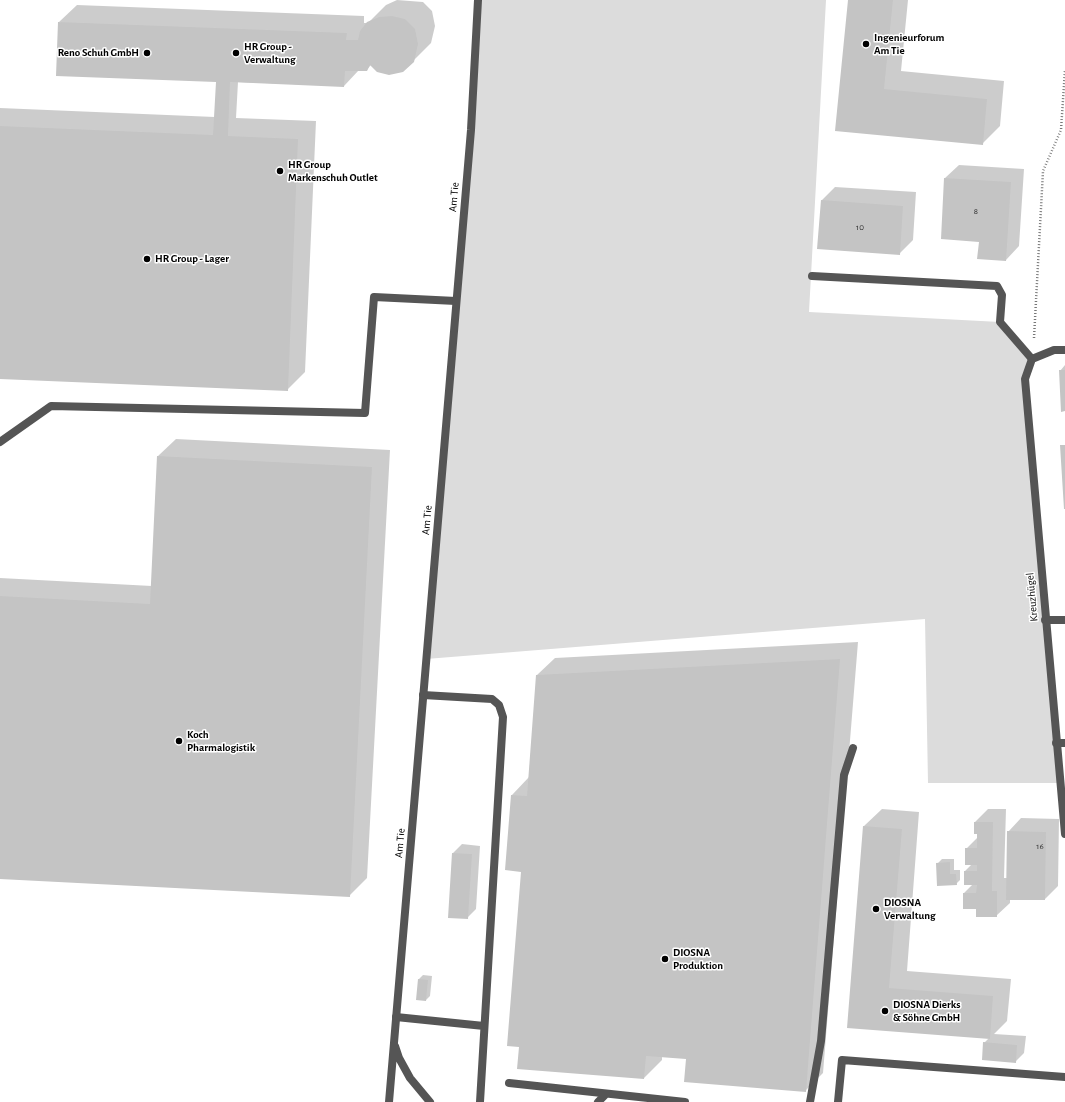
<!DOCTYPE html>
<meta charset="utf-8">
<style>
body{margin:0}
canvas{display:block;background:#fff}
</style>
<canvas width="1065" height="1102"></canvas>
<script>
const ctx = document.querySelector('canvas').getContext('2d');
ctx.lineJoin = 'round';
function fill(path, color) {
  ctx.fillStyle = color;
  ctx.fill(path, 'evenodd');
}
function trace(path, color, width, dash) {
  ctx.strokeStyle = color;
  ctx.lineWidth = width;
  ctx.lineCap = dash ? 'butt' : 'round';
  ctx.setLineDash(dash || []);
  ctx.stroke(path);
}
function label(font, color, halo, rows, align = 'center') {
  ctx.font = font + ' "Alegreya Sans",sans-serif';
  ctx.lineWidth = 3;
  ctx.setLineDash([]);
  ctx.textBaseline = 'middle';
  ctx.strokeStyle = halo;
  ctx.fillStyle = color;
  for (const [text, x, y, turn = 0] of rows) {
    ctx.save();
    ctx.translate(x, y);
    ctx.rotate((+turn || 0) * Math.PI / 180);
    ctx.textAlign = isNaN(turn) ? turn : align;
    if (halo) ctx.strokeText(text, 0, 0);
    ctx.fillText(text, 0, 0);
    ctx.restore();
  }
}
fill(new Path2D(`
 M 478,0 L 826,0 L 809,312 L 1000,322 L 1032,359 L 1025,379 L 1060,783 L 928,783 L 925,619 L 426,659 Z`), '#dcdcdc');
fill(new Path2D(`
 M 397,0 L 423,2 L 432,11 L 435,26 L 431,43 L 403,71 L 371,65 L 366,70 L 359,70 L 344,86 L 238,82 L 236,118 L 316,121 L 305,372 L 287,390 L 0,378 L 0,108 L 215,117 L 217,82 L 59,22 L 77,5 L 364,16 L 364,23 L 368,23 L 386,5 Z
 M 849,0 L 908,0 L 901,71 L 1004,81 L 1000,126 L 982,144 L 836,130 Z
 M 959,165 L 1024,169 L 1019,246 L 1006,260 L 980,241 L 942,238 L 945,178 Z
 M 835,187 L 916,192 L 913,240 L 899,254 L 821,201 Z
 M 1065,365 L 1065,410 L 1060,371 Z
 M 176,439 L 390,450 L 367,878 L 349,896 L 0,878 L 0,578 L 152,586 L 158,456 Z
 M 858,642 L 823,1073 L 805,1091 L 687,1058 L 662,1056 L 662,1060 L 644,1078 L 520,1046 L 522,871 L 512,795 L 529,777 L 537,675 L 555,658 Z
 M 882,809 L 919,812 L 907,971 L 1011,979 L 1007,1021 L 994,1034 L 1026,1036 L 1024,1053 L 1015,1062 L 984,1043 L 989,1038 L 848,1027 L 864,826 Z
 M 988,809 L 1006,809 L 1004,878 L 1007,878 L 1008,832 L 1021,818 L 1059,819 L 1058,886 L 1045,899 L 1010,899 L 1010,903 L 996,916 L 977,908 L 964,893 L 973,884 L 965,871 L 972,864 L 966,849 L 978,837 L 975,822 Z
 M 462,844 L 480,846 L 476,909 L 467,918 L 453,853 Z
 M 942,859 L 954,859 L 954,870 L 960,870 L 960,880 L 956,884 L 937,864 Z
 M 423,975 L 432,976 L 430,996 L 426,1000 L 419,979 Z`), '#0003');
fill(new Path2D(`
 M 848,0 L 893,0 L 884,89 L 987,99 L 983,145 L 835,131 Z
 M 392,16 L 405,19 L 415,29 L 418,44 L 414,62 L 403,72 L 389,75 L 377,72 L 370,65 L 367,71 L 345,71 L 344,87 L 230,82 L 228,136 L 298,139 L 288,391 L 0,379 L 0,126 L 213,135 L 216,82 L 56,76 L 58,22 L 347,33 L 346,40 L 358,40 L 360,31 L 367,22 L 379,17 Z
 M 944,178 L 1011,182 L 1006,261 L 977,259 L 979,242 L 941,239 Z
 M 821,200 L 903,206 L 900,255 L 817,249 Z
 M 1059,370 L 1065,370 L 1065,411 L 1061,412 Z
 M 1060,445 L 1065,445 L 1065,509 L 1064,509 Z
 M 157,456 L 372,467 L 350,897 L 0,879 L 0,596 L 150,604 Z
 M 840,659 L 806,1092 L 684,1082 L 686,1059 L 646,1056 L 644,1079 L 517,1069 L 519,1047 L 507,1046 L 521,872 L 505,870 L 511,795 L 527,796 L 536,675 Z
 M 974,822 L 993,822 L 992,891 L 997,891 L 997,917 L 976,917 L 976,909 L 963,909 L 963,893 L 976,893 L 977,885 L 964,885 L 964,871 L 977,871 L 977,865 L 965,865 L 965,848 L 977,848 L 977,834 L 974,834 Z
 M 863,826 L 902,829 L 889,988 L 993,996 L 990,1039 L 847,1028 Z
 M 1007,831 L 1046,832 L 1045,900 L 1006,900 Z
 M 452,853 L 472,854 L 468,919 L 448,918 Z
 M 950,862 L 950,874 L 956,874 L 957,885 L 937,886 L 936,863 Z
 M 418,979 L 428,980 L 426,1001 L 416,1000 Z
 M 983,1042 L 1017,1045 L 1016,1063 L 982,1060 Z`), '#c4c4c4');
trace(new Path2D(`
 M 1034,338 L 1043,171 L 1061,130 L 1065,70`), '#777', 2.5, [1, 2]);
trace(new Path2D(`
 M 812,276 L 997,286 L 1002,295 L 1000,322 L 1032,359
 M 0,442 L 51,406 L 365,413 L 374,297 L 456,301
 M 1045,620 L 1065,620
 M 423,695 L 492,699 L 499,705 L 503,717 L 480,1102
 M 1056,743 L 1065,743
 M 396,1017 L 484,1026
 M 509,1083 L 685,1102
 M 598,1102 L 606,1094
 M 810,1102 L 821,1041 L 844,775 L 853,748
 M 838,1102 L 842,1060 L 1065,1077`), '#555', 8);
trace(new Path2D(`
 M 1065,350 L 1054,350 L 1032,359 L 1025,379 L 1065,834
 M 395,1046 L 399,1058 L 410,1078 L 430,1102
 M 389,1102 L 471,130 L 478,0`), '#555', 8);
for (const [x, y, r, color] of [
 [866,44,4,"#000"],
 [147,53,4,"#000"],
 [236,53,4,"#000"],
 [280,171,4,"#000"],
 [147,259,4,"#000"],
 [179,741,4,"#000"],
 [876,909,4,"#000"],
 [665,959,4,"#000"],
 [885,1011,4,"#000"]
]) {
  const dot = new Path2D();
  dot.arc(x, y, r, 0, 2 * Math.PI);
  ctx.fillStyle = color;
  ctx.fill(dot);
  trace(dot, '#fff', 1.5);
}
label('9px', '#313131', null, [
 ["8",976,211],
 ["10",860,227],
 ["16",1040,846]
]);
label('bold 11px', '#000', '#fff', [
 ["Ingenieurforum",874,38],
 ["Am Tie",874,51],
 ["HR Group -",244,47],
 ["Verwaltung",244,60],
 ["Reno Schuh GmbH",139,53,"right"],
 ["HR Group",288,165],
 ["Markenschuh Outlet",288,178],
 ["HR Group - Lager",155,259],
 ["Koch",187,735],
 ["Pharmalogistik",187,748],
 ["DIOSNA",884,903],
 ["Verwaltung",884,916],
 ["DIOSNA",673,953],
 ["Produktion",673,966],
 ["DIOSNA Dierks",893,1005],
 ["& Söhne GmbH",893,1018]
], 'left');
label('11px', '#000', '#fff', [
 ["Am Tie",454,197,-85],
 ["Am Tie",427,520,-85],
 ["Kreuzhügel",1032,597,-95],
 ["Am Tie",400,843,-85]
]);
</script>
